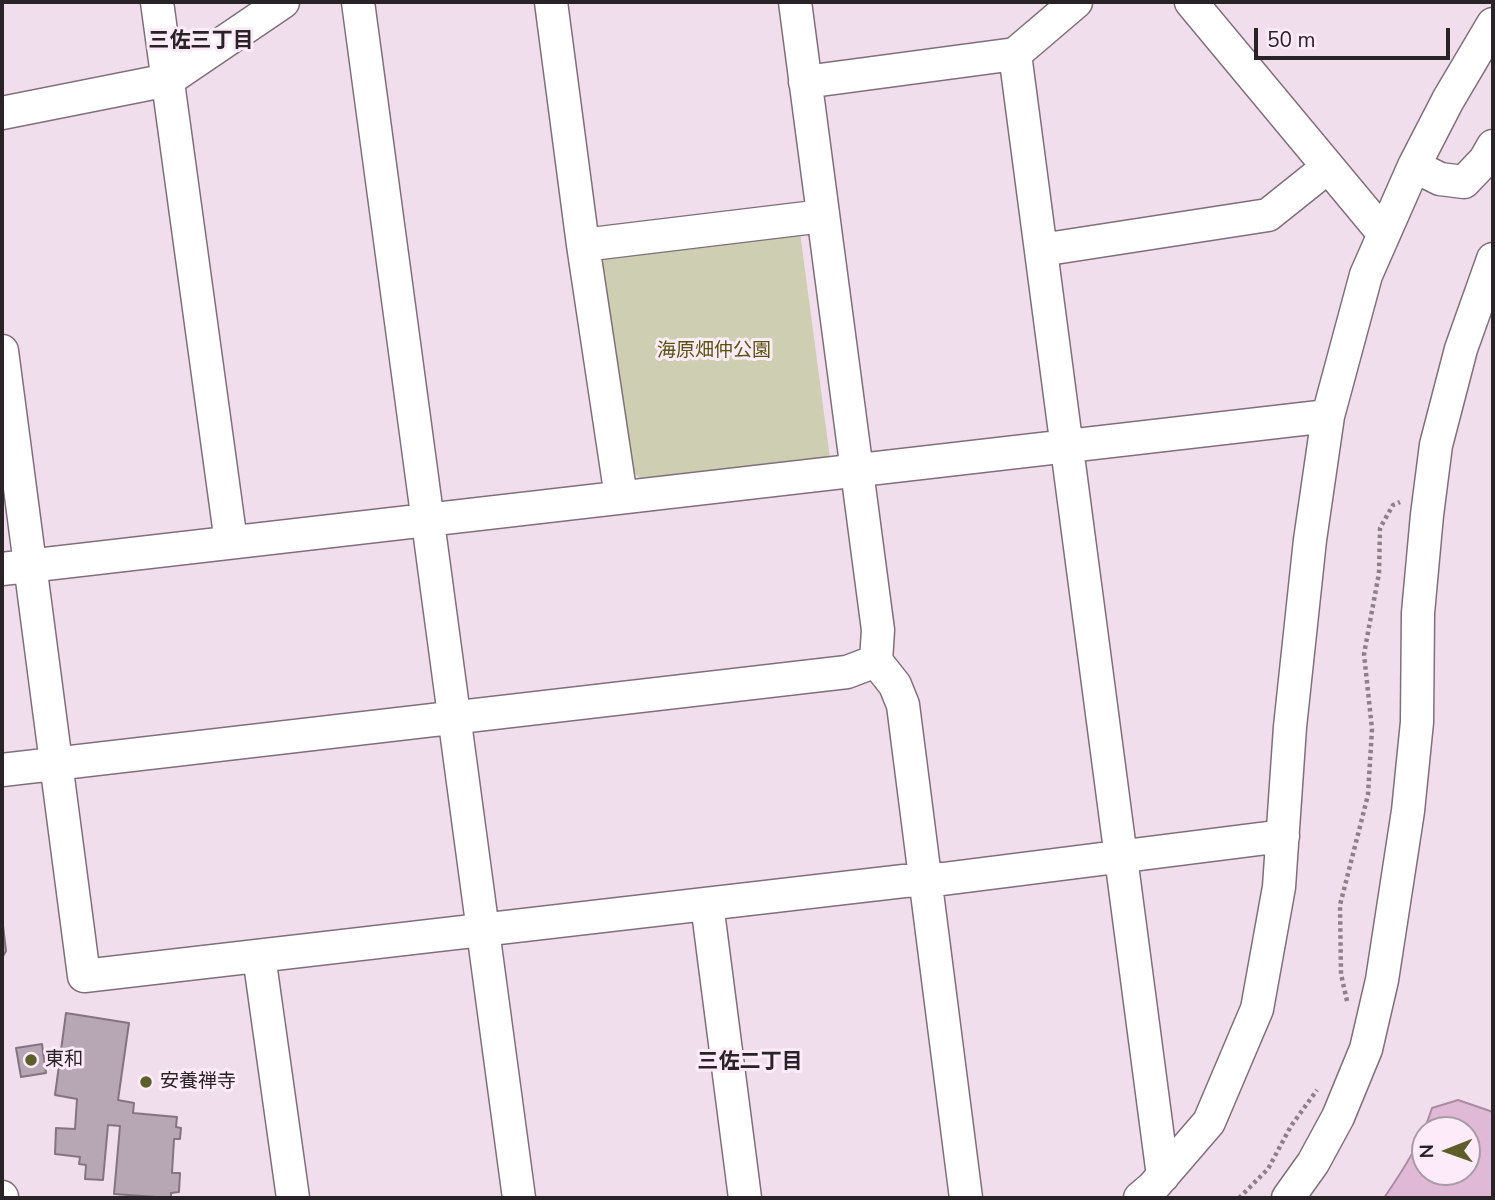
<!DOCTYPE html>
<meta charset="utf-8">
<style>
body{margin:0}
#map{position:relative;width:1495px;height:1200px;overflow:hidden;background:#f1deec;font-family:"Nunito Sans",sans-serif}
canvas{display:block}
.frame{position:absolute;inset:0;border:4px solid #292227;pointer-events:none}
.north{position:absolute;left:1411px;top:1116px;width:70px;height:70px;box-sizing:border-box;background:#feebf9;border:2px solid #a99ba5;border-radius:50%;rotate:269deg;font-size:19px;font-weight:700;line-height:28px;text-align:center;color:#292227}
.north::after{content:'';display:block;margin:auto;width:24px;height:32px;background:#5d5d2a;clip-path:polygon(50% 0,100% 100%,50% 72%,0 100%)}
.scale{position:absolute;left:1254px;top:28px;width:196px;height:32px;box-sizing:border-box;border:4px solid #292227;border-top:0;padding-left:9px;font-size:21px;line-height:24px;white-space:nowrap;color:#292227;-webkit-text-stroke:5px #feebf9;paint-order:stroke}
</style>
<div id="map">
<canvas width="1495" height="1200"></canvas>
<div class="frame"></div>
<div class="north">N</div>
<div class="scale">50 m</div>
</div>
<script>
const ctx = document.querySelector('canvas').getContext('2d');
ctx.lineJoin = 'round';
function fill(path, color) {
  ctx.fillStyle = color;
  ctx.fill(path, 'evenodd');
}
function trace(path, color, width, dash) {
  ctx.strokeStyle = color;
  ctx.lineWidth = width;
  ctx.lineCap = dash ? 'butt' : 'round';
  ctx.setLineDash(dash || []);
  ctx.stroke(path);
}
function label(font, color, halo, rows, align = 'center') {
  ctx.font = font + ' "Nunito Sans","Noto Sans JP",sans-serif';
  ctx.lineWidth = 6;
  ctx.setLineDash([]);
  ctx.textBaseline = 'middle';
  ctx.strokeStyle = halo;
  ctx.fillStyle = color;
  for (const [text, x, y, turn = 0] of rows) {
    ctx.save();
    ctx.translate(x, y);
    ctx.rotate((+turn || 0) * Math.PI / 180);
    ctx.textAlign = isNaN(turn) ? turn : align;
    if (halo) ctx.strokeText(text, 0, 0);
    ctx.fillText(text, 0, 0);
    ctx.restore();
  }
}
fill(new Path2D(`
 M 799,225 L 830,458 L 640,478 L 628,468 L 600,261 L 607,254 Z`), '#cdceb2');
const water = new Path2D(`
 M 1458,1100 L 1493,1112 L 1493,1198 L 1384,1198 C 1403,1170 1422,1141 1432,1108 ZM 1425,1130 L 1467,1130 L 1467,1172 L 1425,1172 Z`);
fill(water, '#e0b9d6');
trace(water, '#a98ca2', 2);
const building = new Path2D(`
 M 2,917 L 6,951 L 2,958 Z
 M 66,1013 L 129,1023 L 118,1100 L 134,1103 L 133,1113 L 177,1117 L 176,1127 L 181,1128 L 180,1139 L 174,1139 L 172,1173 L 180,1173 L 179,1192 L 171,1193 L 171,1198 L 114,1194 L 120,1126 L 108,1125 L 103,1180 L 85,1179 L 86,1165 L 79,1164 L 80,1157 L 55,1154 L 56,1128 L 75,1129 L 77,1099 L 55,1095 Z
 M 42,1044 L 46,1073 L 21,1077 L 16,1048 Z`);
fill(building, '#b7a6b3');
trace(building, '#847480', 2);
const minor = new Path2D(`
 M 157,2 L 231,542
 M 358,2 L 519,1198
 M 551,2 L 583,245 L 621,497
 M 1191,2 L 1384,234
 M 1015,54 L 1163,1176
 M 805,82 L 1015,54 L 1076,2
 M 2,113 L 168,80 L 283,2
 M 1414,166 L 1440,179 L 1464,182 L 1485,160 L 1493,146
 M 583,245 L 823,216
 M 1041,250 L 1268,215 L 1328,167
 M 2,351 L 84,976 L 904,881 L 943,879 L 1283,836
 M 2,569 L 1328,416
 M 876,661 L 895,685 L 903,705 L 966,1198
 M 2,770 L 847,672 L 876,661 L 878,630 L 795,2
 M 707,904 L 745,1198
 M 259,956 L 293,1198
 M 2,1197 L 2,1198
 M 1140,1198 L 1153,1187 L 1209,1122 L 1257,1009 L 1279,887 L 1290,727 L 1310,540 L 1328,416 L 1366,275 L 1414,166 L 1448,100 L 1493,24
 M 1288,1198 L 1313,1163 L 1338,1117 L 1366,1049 L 1382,980 L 1408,811 L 1417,722 L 1418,613 L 1427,515 L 1436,445 L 1461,349 L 1493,259`);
trace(minor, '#806f7b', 35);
trace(new Path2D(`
 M 1347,1001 L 1341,974 L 1340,905 L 1368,795 L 1372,729 L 1364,654 L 1379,573 L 1380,528 L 1393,505 L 1400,502
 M 1239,1198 L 1268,1169 L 1291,1126 L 1317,1090`), '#8d8089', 4.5, [3.5, 3.5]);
trace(minor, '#fff', 32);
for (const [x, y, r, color] of [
 [31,1060,7,"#5d5d2a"],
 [146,1082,7,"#5d5d2a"]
]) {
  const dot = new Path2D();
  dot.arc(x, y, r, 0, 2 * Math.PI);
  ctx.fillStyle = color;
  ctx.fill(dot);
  trace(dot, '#feebf9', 2.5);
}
label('19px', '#56550d', '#feebf9', [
 ["海原畑仲公園",714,351]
]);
label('19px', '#292227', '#feebf9', [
 ["東和",45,1060],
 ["安養禅寺",160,1082]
], 'left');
label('bold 21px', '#292227', '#feebf9', [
 ["三佐三丁目",201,42],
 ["三佐二丁目",750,1063]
]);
</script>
